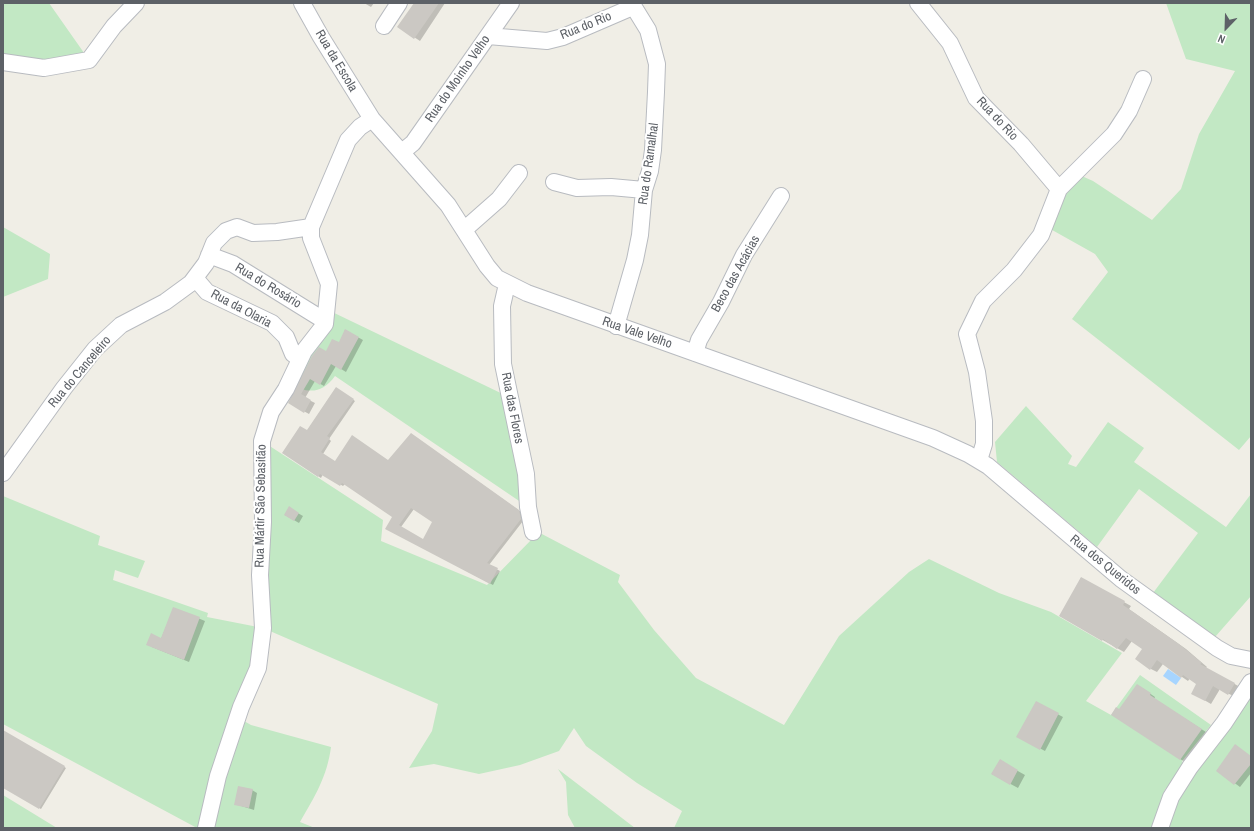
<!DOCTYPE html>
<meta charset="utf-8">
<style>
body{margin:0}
#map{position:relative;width:1254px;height:831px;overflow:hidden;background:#f0eee6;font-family:"Archivo Narrow",sans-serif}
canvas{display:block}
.frame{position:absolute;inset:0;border:4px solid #5d6167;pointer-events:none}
.north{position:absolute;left:1206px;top:8px;width:40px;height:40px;-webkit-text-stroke:3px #fff;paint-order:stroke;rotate:203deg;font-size:11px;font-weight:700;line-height:16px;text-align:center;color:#5d6167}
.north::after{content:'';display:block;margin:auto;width:14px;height:18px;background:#5d6167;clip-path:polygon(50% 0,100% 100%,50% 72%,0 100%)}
</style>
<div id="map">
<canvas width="1254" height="831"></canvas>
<div class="frame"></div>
<div class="north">N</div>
</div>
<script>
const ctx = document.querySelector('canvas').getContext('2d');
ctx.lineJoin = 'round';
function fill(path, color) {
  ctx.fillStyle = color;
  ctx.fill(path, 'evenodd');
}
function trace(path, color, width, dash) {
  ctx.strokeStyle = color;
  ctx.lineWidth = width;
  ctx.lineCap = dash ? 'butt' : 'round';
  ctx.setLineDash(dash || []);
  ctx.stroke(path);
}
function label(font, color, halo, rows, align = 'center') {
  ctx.font = font + ' "Archivo Narrow",sans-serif';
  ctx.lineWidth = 4;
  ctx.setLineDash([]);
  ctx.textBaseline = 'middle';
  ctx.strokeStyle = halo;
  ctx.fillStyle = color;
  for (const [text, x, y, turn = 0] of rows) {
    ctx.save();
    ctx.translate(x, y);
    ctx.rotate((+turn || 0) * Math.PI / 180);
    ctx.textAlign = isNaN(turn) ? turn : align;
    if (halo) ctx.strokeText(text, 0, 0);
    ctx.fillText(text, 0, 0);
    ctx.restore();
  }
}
fill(new Path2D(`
 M 3,3 L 49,3 L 89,60 L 3,62 Z
 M 1166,3 L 1251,3 L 1251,436 L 1239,450 L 1072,319 L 1108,272 L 1095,254 L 1045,226 L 1075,173 L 1093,181 L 1152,220 L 1181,189 L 1199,134 L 1235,71 L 1186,59 Z
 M 3,227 L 50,254 L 48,279 L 3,297 Z
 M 326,309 L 509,397 L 528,507 L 335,376 C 321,395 308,393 288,384 Z
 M 1026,406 L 1072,456 L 1068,464 L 1076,467 L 1108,422 L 1144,448 L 1134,462 L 1226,527 L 1251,494 L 1251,596 L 1215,637 L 1153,593 L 1198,533 L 1139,489 L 1097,547 L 997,462 L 995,442 Z
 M 262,441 L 383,520 L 381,541 L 487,585 L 533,538 L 540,533 L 620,575 L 618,582 L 654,630 L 696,678 L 784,725 L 839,636 L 909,572 L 929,559 L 999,593 L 1051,612 L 1122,653 L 1086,701 L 1111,715 L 1140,675 L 1211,725 L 1182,761 L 1185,767 L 1172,788 L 1166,788 L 1163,794 L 1165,803 L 1224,723 L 1235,721 L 1251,696 L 1251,828 L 674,828 L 682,811 L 637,783 L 586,746 L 574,728 L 559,751 L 520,765 L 479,774 L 434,764 L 409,768 L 432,731 L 438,704 L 263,628 L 237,717 L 251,725 L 331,747 C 327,777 315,796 300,822 L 315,828 L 197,828 L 3,724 L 3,496 L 100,536 L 98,545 L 145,561 L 138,578 L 115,570 L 113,580 L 208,613 L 207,617 L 263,628 Z
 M 558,769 L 635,828 L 575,828 L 568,815 L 566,782 Z
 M 3,795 L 57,828 L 3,828 Z`), '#c2e8c4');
fill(new Path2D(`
 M 1168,669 L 1181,678 L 1176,685 L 1163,676 Z`), '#a7d5ff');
fill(new Path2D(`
 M 364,3 L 374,3 L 371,7 Z
 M 415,3 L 445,3 L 420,41 L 399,27 Z
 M 345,330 L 363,340 L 346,372 L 336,366 L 324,386 L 315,381 L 305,398 L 315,403 L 309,414 L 289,403 L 326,352 L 340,343 Z
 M 336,388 L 355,401 L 329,439 L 331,441 L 323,454 L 335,462 L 388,461 L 414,436 L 521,512 L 523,521 L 489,565 L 500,571 L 493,585 L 389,530 L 394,516 L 345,484 L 343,486 L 323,474 L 321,478 L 283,453 L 307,431 ZM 414,509 L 433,522 L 424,541 L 401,527 Z
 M 289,508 L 303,516 L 299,523 L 285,515 Z
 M 1081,578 L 1131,606 L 1129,609 L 1186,649 L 1207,667 L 1206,668 L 1240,687 L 1235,697 L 1220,689 L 1211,704 L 1192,693 L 1198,684 L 1190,678 L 1188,681 L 1163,664 L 1157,672 L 1151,669 L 1143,649 L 1132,641 L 1124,652 L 1060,616 Z
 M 174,608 L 205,621 L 189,662 L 152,647 L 161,639 Z
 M 1142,688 L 1155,697 L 1154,699 L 1206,732 L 1185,762 L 1180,759 Z
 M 1036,703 L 1063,717 L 1045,751 L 1022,739 Z
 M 3,731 L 66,768 L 41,809 L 3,787 Z
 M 1251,756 L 1251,773 L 1240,787 L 1217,770 Z
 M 1000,761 L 1025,775 L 1018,788 L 992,774 Z
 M 252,790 L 257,793 L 254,810 L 235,804 Z`), '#0003');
fill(new Path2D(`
 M 414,3 L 439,3 L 414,39 L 397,27 Z
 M 345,329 L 359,337 L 341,370 L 331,364 L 320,385 L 310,379 L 301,394 L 311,400 L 304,413 L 288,403 L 312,356 L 319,347 L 326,351 L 332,339 L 339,342 Z
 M 336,387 L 354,399 L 327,436 L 330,438 L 321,452 L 335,461 L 352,435 L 388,460 L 411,433 L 519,510 L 521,519 L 487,563 L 498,568 L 490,584 L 385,529 L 392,517 L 342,483 L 340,486 L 320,474 L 318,477 L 282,453 L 300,426 L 307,430 ZM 411,508 L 432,522 L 423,539 L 399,525 Z
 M 289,506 L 299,513 L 294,521 L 284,515 Z
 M 1081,577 L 1125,601 L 1123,605 L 1179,644 L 1202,663 L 1200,664 L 1235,683 L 1228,695 L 1213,686 L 1205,701 L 1191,694 L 1196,684 L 1183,675 L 1181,678 L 1157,660 L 1150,670 L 1135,659 L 1142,649 L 1126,638 L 1117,649 L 1103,639 L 1102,641 L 1059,616 Z
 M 173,607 L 200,617 L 184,660 L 146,645 L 151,633 L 161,638 Z
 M 1137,684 L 1151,693 L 1150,695 L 1202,729 L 1180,760 L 1111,715 L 1116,707 L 1119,709 Z
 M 1036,701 L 1059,713 L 1040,750 L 1016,737 Z
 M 3,730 L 65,766 L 39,809 L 3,788 Z
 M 1235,744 L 1251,756 L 1251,764 L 1234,785 L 1216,771 Z
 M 1000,759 L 1018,770 L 1010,785 L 991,774 Z
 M 238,786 L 253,789 L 249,808 L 234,805 Z`), '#cbc8c3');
const minor = new Path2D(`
 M 302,3 L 321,37 L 372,119 L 448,205 L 487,266 L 497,278 L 527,293 L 933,438 L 968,454 L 988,466 L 1121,579 L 1217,648 L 1231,656 L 1251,660
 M 918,3 L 950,43 L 976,98 L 1021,144 L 1059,189
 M 384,26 L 399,3
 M 488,36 L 547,41 L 563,37 L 628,9 L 633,3
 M 3,62 L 44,68 L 89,60 L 114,26 L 136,3
 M 402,152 L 413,143 L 511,3
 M 554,182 L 577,188 L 611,187 L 644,190
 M 465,229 L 499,199 L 519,173
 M 209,255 L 233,264 L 325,321
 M 195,278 L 207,292 L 272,323 L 286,337 L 293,354 L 300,358
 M 507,284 L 502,306 L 503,364 L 526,474 L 528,507 L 533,532
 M 616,326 L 635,260 L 640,235 L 644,190 L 650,171 L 653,150 L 656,92 L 657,64 L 648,30 L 632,4
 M 695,353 L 699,340 L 721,302 L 744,255 L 781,196
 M 979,460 L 984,444 L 984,421 L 977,372 L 967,334 L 983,301 L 1014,270 L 1041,235 L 1059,189 L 1114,134 L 1129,111 L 1143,79
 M 3,473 L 64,388 L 95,349 L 121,325 L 165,302 L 191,283 L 206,263 L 214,243 L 226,231 L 237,227 L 253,233 L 277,232 L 311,227
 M 206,828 L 218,776 L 241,707 L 258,668 L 263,628 L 260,575 L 263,522 L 262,441 L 271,412 L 286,389 L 304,351 L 325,324 L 329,284 L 311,238 L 311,227 L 348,140 L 360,127 L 372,119
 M 1160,828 L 1171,797 L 1190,767 L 1224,723 L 1251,682`);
trace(minor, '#b8bbc0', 18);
trace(minor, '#fff', 16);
label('13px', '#5d6167', '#fff', [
 ["Rua do Rio",586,26,-22],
 ["Rua da Escola",336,61,59],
 ["Rua do Moinho Velho",458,79,-55],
 ["Rua do Rio",997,119,47],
 ["Rua do Ramalhal",649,164,-82],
 ["Beco das Acácias",736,274,-61],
 ["Rua do Rosário",268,286,31],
 ["Rua da Olaria",241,309,28],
 ["Rua Vale Velho",637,333,19],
 ["Rua do Canceleiro",80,372,-50],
 ["Rua das Flores",512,408,79],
 ["Rua Mártir São Sebasitão",261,506,-89],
 ["Rua dos Queridos",1105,565,39]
]);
</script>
